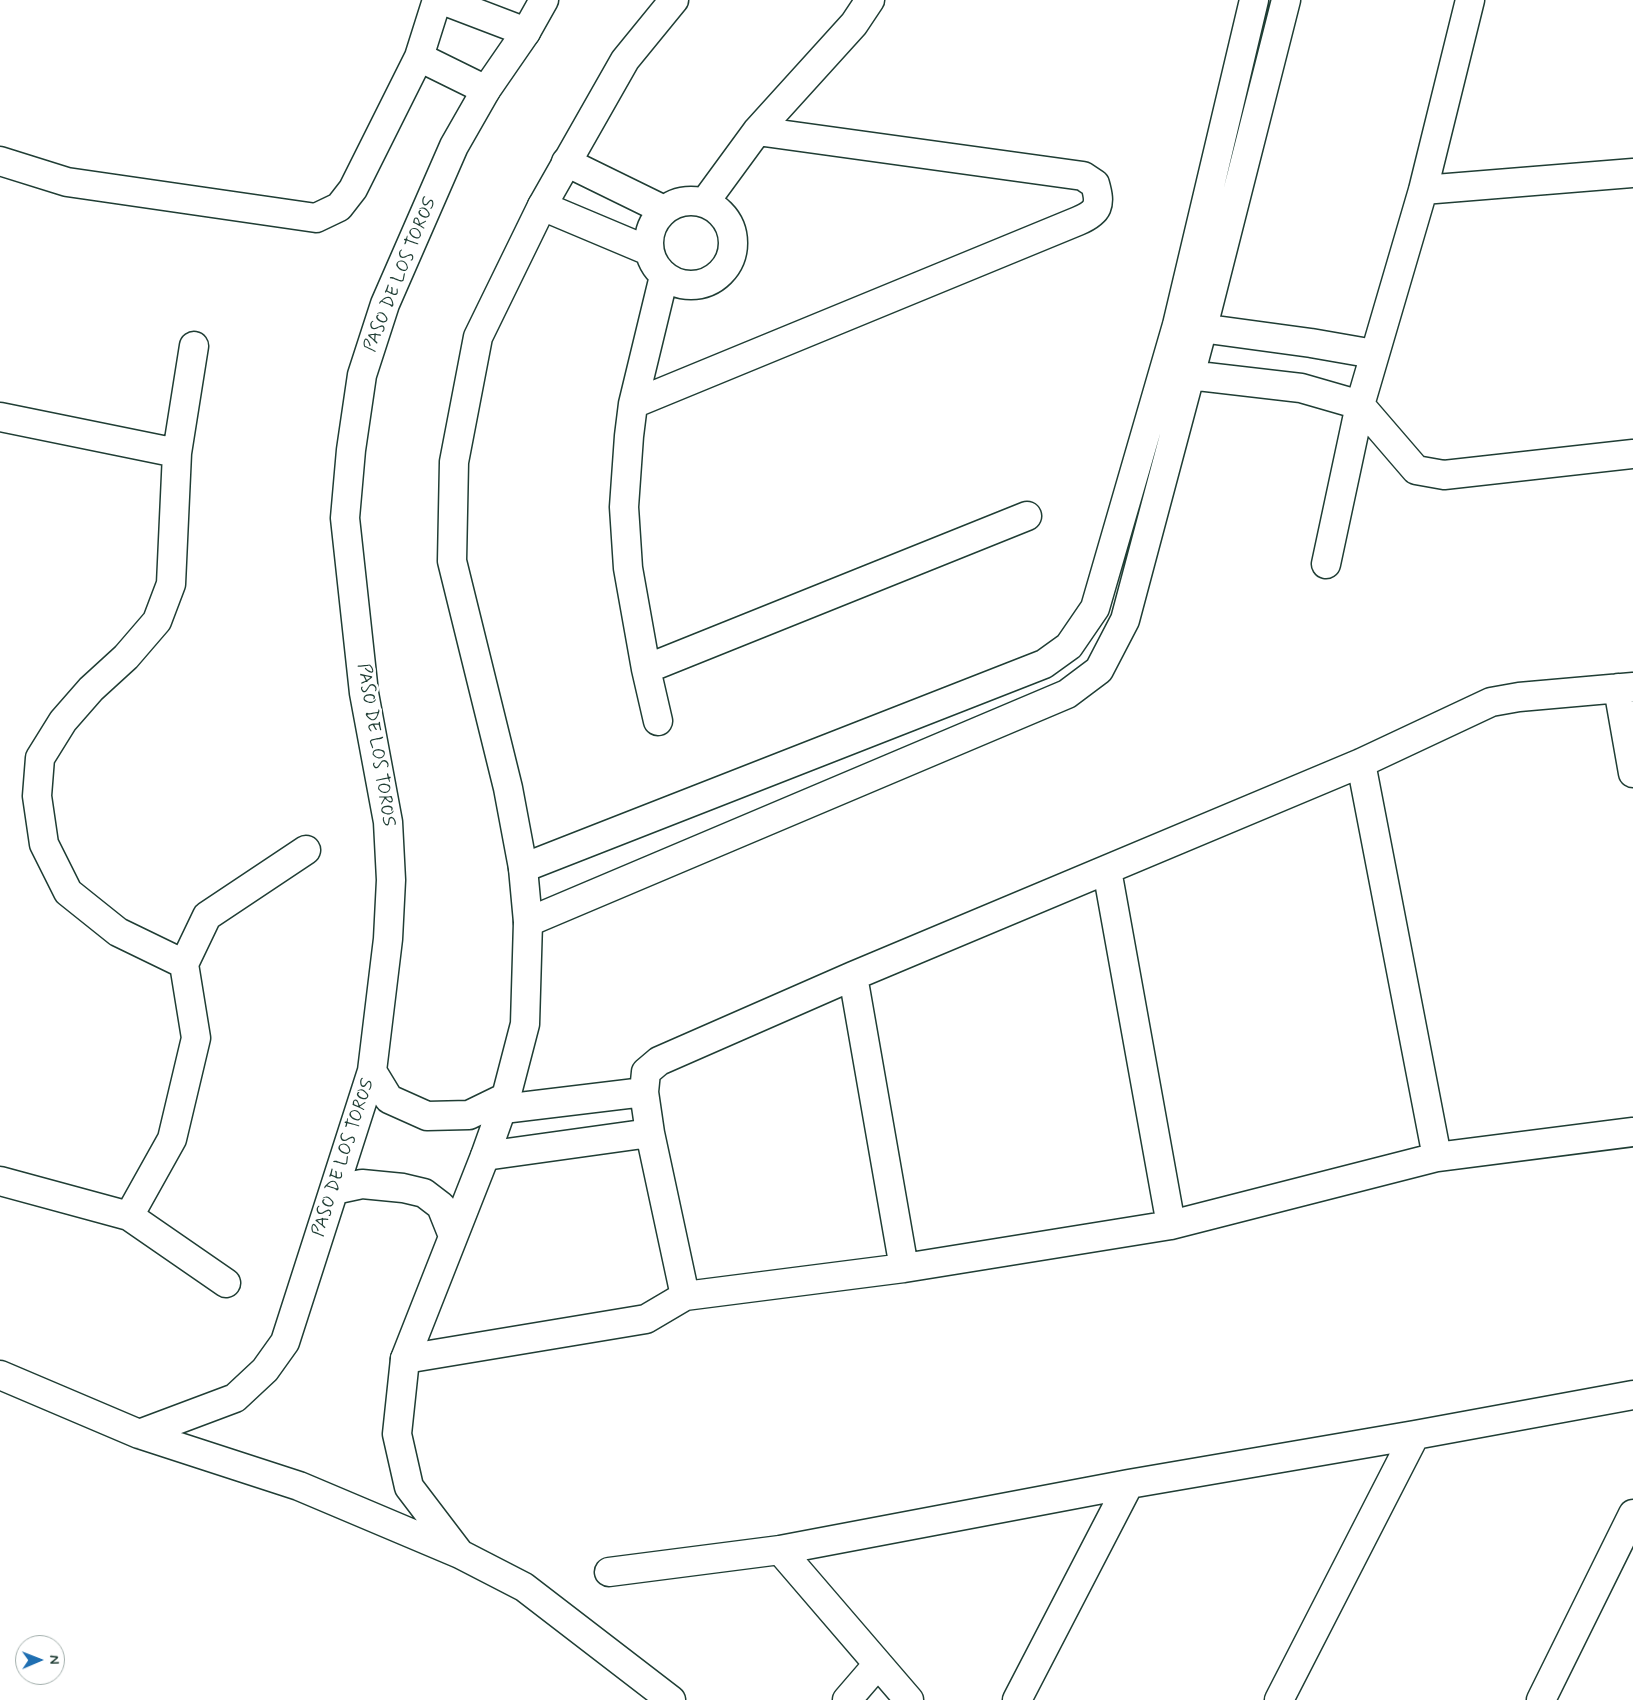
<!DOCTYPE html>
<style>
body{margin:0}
#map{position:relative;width:1633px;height:1700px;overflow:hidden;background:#fff;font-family:Mynerve,sans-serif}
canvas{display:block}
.north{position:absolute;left:15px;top:1635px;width:50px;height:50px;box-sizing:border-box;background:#fff;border:1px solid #a5b1ae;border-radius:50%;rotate:89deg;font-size:14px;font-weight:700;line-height:20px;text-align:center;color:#1f3d34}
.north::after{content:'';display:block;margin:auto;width:18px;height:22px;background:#1f6fb2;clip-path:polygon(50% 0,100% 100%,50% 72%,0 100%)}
</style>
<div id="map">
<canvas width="1633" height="1700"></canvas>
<div class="north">N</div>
</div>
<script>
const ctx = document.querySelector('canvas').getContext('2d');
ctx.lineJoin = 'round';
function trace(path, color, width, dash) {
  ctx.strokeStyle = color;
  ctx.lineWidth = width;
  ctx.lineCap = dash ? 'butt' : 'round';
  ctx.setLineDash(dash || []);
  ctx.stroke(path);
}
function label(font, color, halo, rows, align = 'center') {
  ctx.font = font + ' Mynerve,sans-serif';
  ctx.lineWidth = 5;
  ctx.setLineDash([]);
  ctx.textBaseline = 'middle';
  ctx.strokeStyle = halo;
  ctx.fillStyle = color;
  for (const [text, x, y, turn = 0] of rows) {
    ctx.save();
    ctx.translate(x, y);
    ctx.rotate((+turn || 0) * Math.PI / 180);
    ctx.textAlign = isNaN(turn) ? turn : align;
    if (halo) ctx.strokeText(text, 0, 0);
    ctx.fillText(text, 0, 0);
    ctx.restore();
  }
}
const street = new Path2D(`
 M 442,0 L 526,32
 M 419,57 L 437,0
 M 0,161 L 67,182 L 316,218 L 339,207 L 353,189 L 419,57 L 486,90
 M 566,162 L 664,210
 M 1423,190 L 1633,173
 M649 243a42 42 0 1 1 84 0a42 42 0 1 1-84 0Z
 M 705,202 L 757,131 L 854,24 L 870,0
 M 542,206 L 649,251
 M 1186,326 L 1311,343 L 1374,354
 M 1171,374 L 1189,375 L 1301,388 L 1360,405 L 1416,470 L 1444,475 L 1633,454
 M 633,404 L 1078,221 C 1099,212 1101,205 1095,184 L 1083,176 L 757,131
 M 0,417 L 177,453
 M 1326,564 L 1360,405 L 1423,190 L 1470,0
 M 646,669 L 1027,516
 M 1618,688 L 1633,773
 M 658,721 L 646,669 L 628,568 L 624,507 L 629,436 L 633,404 L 664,276
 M 1361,763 L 1437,1157
 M 523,868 L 1044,664 L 1069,646 L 1095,608 L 1177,325 L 1254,0
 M 1107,870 L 1171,1225
 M 528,922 L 1067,694 L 1099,670 L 1125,620 L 1203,327 L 1286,0
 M 184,964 L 118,932 L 68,892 L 44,844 L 37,796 L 40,758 L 63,721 L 91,689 L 126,657 L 157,621 L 171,584 L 177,453 L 194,346
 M 853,976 L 904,1268
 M 503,1109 L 644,1092
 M 485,1156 L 650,1133
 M 0,1181 L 129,1216 L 226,1283
 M 129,1216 L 172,1139 L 196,1038 L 184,964 L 207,916 L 306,850
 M 685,1296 L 650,1133 L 644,1092 L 646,1072 L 659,1061 L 853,976 L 1361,763 L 1491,702 L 1519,697 L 1633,687
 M 405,1359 L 646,1319 L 685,1296 L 904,1268 L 1171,1225 L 1437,1157 L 1633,1132
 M 780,1550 L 909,1700
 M 609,1572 L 780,1550 L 1129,1484 L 1415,1435 L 1633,1395
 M 847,1700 L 878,1664
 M 1017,1700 L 1129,1484
 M 1279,1700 L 1415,1435
 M 1541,1700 L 1633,1514`);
const secondary = new Path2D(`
 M 372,1071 L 389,1099 L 427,1116 L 469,1115 L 506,1097
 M 334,1190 L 362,1184 L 403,1188 L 424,1193 L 441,1206 L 453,1236
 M 0,1375 L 139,1434 L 299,1486 L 460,1554 L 524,1587 L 671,1700
 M 139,1434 L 235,1398 L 265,1370 L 285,1342 L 372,1071 L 388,939 L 391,880 L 388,822 L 364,693 L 345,518 L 351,450 L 362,375 L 385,304 L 454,146 L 486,90 L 526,32 L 544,0
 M 460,1554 L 409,1487 L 397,1434 L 405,1359 L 485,1156 L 506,1097 L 525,1024 L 528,922 L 523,868 L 508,788 L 452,561 L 454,462 L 478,337 L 542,206 L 625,60 L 674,0`);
trace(street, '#1f3d34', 31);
trace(secondary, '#1f3d34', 31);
trace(street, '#fff', 28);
trace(secondary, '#fff', 28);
label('18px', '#1f3d34', '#fff', [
 ["PASO DE LOS TOROS",401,275,-68],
 ["PASO DE LOS TOROS",375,745,81],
 ["PASO DE LOS TOROS",344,1158,-72]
]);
</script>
